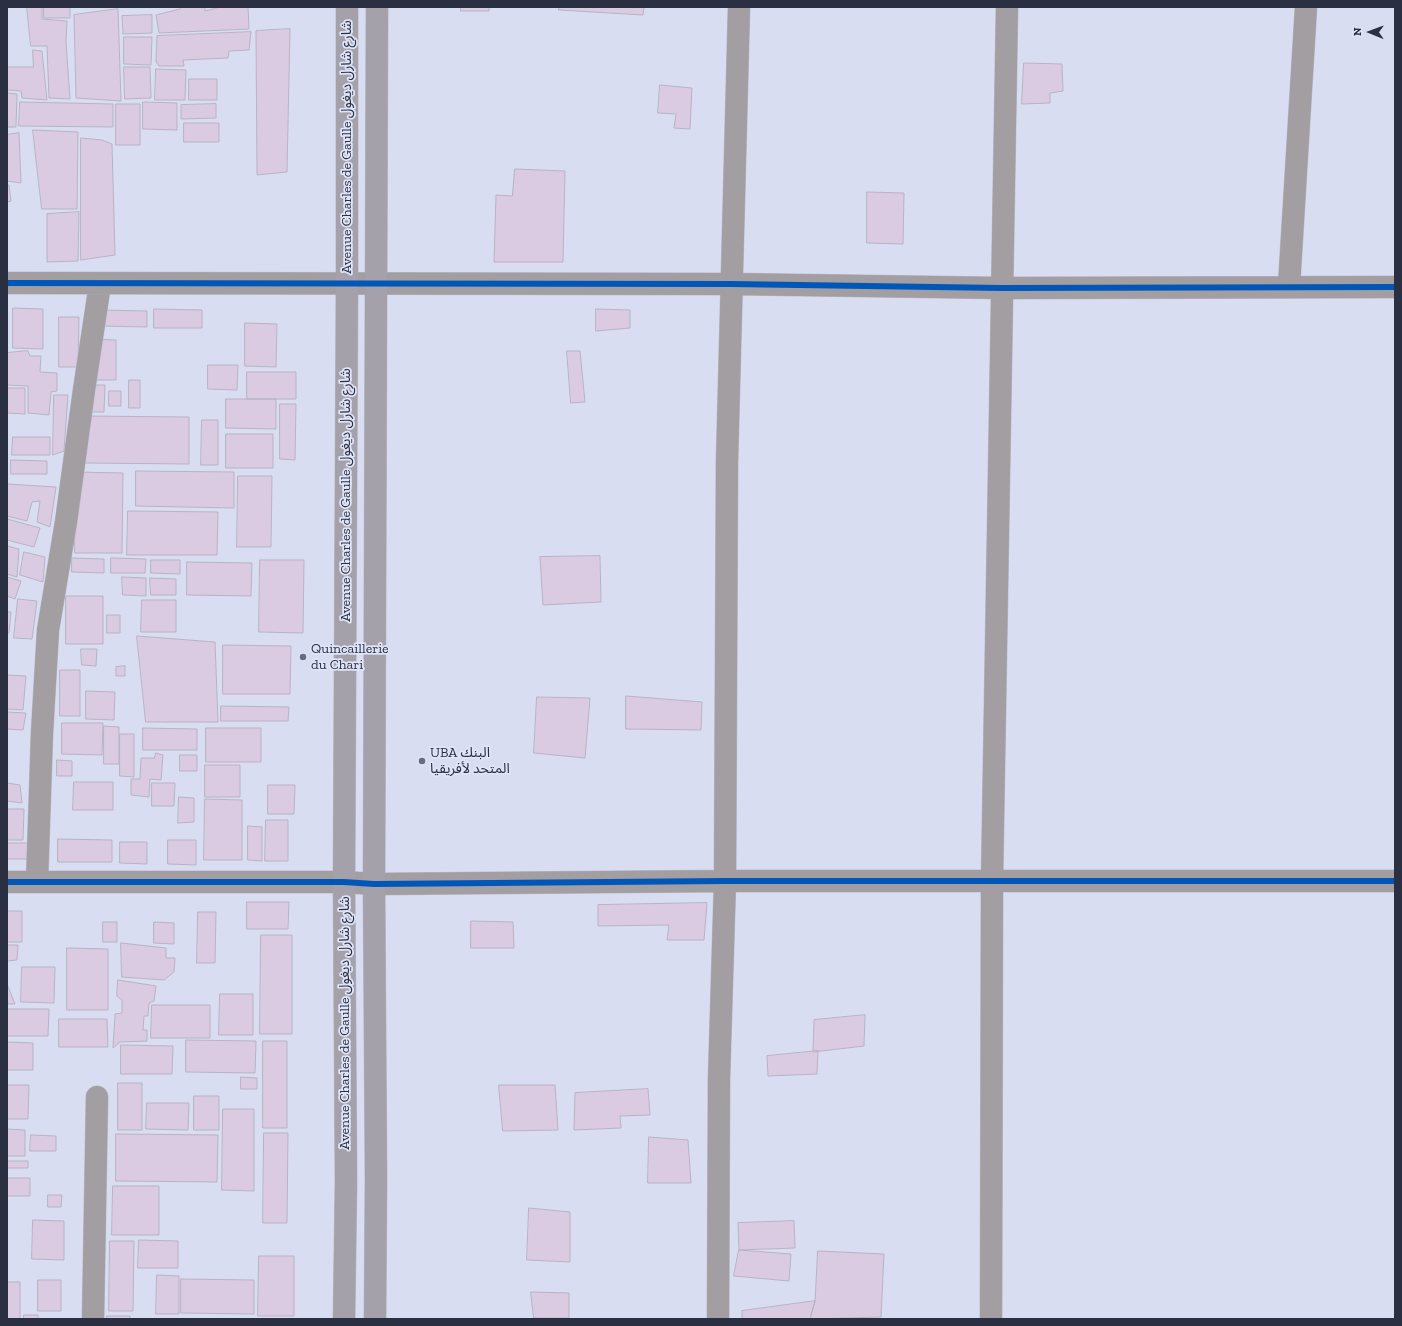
<!DOCTYPE html>
<meta charset="utf-8">
<style>
body{margin:0}
#map{position:relative;width:1402px;height:1326px;overflow:hidden;background:#d8ddf2;font-family:"Zilla Slab",serif}
canvas{display:block}
.frame{position:absolute;inset:0;border:8px solid #2b2f42;pointer-events:none}
.north{position:absolute;left:1350px;top:12px;width:40px;height:40px;-webkit-text-stroke:3px #dfe4f8;paint-order:stroke;rotate:271deg;font-size:11px;font-weight:700;line-height:16px;text-align:center;color:#2b2f42}
.north::after{content:'';display:block;margin:auto;width:14px;height:18px;background:#2b2f42;clip-path:polygon(50% 0,100% 100%,50% 72%,0 100%)}
</style>
<div id="map">
<canvas width="1402" height="1326"></canvas>
<div class="frame"></div>
<div class="north">N</div>
</div>
<script>
const ctx = document.querySelector('canvas').getContext('2d');
ctx.lineJoin = 'round';
function fill(path, color) {
  ctx.fillStyle = color;
  ctx.fill(path, 'evenodd');
}
function trace(path, color, width, dash) {
  ctx.strokeStyle = color;
  ctx.lineWidth = width;
  ctx.lineCap = dash ? 'butt' : 'round';
  ctx.setLineDash(dash || []);
  ctx.stroke(path);
}
function label(font, color, halo, rows, align = 'center') {
  ctx.font = font + ' "Zilla Slab","Noto Sans Arabic",serif';
  ctx.lineWidth = 3.5;
  ctx.setLineDash([]);
  ctx.textBaseline = 'middle';
  ctx.strokeStyle = halo;
  ctx.fillStyle = color;
  for (const [text, x, y, turn = 0] of rows) {
    ctx.save();
    ctx.translate(x, y);
    ctx.rotate((+turn || 0) * Math.PI / 180);
    ctx.textAlign = isNaN(turn) ? turn : align;
    if (halo) ctx.strokeText(text, 0, 0);
    ctx.fillText(text, 0, 0);
    ctx.restore();
  }
}
const building = new Path2D(`
 M 27,7 L 42,7 L 42,19 L 67,21 L 66,42 L 70,99 L 49,98 L 47,46 L 31,46 Z
 M 44,7 L 70,7 L 70,18 L 44,18 Z
 M 180,7 L 205,7 L 205,11 L 220,7 L 248,7 L 249,29 L 159,33 L 156,15 L 180,9 Z
 M 461,7 L 489,7 L 489,11 L 461,11 Z
 M 559,7 L 644,7 L 643,15 L 559,10 Z
 M 118,9 L 121,101 L 76,98 L 74,15 Z
 M 152,15 L 152,33 L 123,34 L 122,16 Z
 M 290,29 L 287,172 L 257,175 L 256,31 Z
 M 251,32 L 249,50 L 229,51 L 228,58 L 183,60 L 184,66 L 159,66 L 156,62 L 157,36 Z
 M 124,37 L 152,37 L 151,65 L 124,64 Z
 M 33,50 L 42,51 L 47,100 L 22,98 L 21,91 L 7,90 L 7,67 L 33,67 Z
 M 1024,63 L 1062,64 L 1063,91 L 1050,93 L 1050,103 L 1022,104 Z
 M 124,67 L 150,67 L 151,98 L 125,99 Z
 M 156,69 L 186,70 L 185,100 L 155,100 Z
 M 189,79 L 217,79 L 217,100 L 189,100 Z
 M 660,85 L 692,88 L 690,129 L 674,128 L 676,114 L 658,113 Z
 M 7,93 L 17,94 L 16,127 L 7,127 Z
 M 20,102 L 113,104 L 113,127 L 19,126 Z
 M 143,102 L 177,103 L 177,130 L 143,129 Z
 M 116,104 L 140,104 L 140,145 L 116,145 Z
 M 216,104 L 216,118 L 181,119 L 181,105 Z
 M 184,123 L 219,123 L 219,142 L 184,142 Z
 M 33,130 L 78,132 L 77,209 L 42,209 Z
 M 19,133 L 21,183 L 7,181 L 7,135 Z
 M 81,138 L 102,140 L 112,144 L 115,255 L 81,260 Z
 M 515,169 L 565,171 L 563,262 L 494,262 L 496,195 L 512,196 Z
 M 7,185 L 9,185 L 11,201 L 7,202 Z
 M 867,192 L 904,193 L 903,244 L 867,243 Z
 M 79,212 L 78,261 L 47,262 L 47,214 Z
 M 13,308 L 43,309 L 43,349 L 13,348 Z
 M 154,309 L 202,310 L 202,328 L 154,328 Z
 M 596,309 L 630,310 L 630,328 L 596,331 Z
 M 101,310 L 147,311 L 147,327 L 100,326 Z
 M 59,317 L 79,317 L 78,367 L 59,367 Z
 M 245,323 L 277,324 L 276,367 L 245,366 Z
 M 93,339 L 116,340 L 116,380 L 92,380 Z
 M 28,351 L 30,356 L 41,356 L 40,372 L 57,373 L 57,391 L 51,392 L 49,415 L 28,413 L 28,386 L 7,385 L 7,353 Z
 M 567,351 L 580,351 L 585,402 L 571,403 Z
 M 208,365 L 238,365 L 237,390 L 208,389 Z
 M 247,372 L 296,372 L 296,399 L 247,399 Z
 M 129,380 L 140,380 L 140,408 L 129,408 Z
 M 88,385 L 105,385 L 104,412 L 88,412 Z
 M 7,388 L 25,388 L 25,414 L 7,413 Z
 M 109,391 L 121,391 L 121,406 L 109,406 Z
 M 54,395 L 68,395 L 64,451 L 53,455 Z
 M 226,399 L 276,399 L 276,429 L 226,428 Z
 M 280,404 L 296,404 L 295,460 L 280,459 Z
 M 84,416 L 189,417 L 189,464 L 84,463 Z
 M 202,420 L 218,420 L 218,465 L 201,465 Z
 M 226,434 L 273,434 L 273,468 L 226,468 Z
 M 13,437 L 50,437 L 50,455 L 12,455 Z
 M 11,460 L 47,461 L 47,474 L 11,474 Z
 M 136,471 L 234,472 L 234,508 L 136,506 Z
 M 75,472 L 123,473 L 122,553 L 75,553 Z
 M 238,476 L 272,476 L 271,547 L 237,547 Z
 M 7,484 L 56,487 L 50,527 L 37,522 L 40,501 L 32,502 L 27,521 L 7,516 Z
 M 128,511 L 218,512 L 217,555 L 127,555 Z
 M 7,519 L 40,528 L 34,547 L 7,540 Z
 M 7,546 L 19,549 L 17,577 L 7,574 Z
 M 24,552 L 45,557 L 43,582 L 20,575 Z
 M 600,556 L 601,602 L 543,605 L 540,557 Z
 M 72,558 L 104,559 L 104,573 L 72,572 Z
 M 111,558 L 146,559 L 145,573 L 111,573 Z
 M 151,560 L 180,560 L 180,574 L 151,573 Z
 M 260,560 L 304,560 L 303,633 L 259,632 Z
 M 187,562 L 252,563 L 251,596 L 187,595 Z
 M 7,577 L 21,581 L 15,599 L 7,596 Z
 M 122,577 L 146,578 L 146,596 L 123,595 Z
 M 150,578 L 176,579 L 176,595 L 151,595 Z
 M 66,596 L 103,596 L 103,644 L 66,644 Z
 M 18,599 L 37,601 L 32,639 L 14,638 Z
 M 142,600 L 176,600 L 176,632 L 141,632 Z
 M 7,612 L 11,612 L 9,633 L 7,633 Z
 M 107,615 L 120,615 L 120,633 L 107,633 Z
 M 137,636 L 215,642 L 218,722 L 146,722 Z
 M 223,645 L 291,646 L 290,694 L 223,694 Z
 M 81,649 L 97,649 L 96,666 L 82,665 Z
 M 125,666 L 125,676 L 116,676 L 116,667 Z
 M 60,670 L 80,670 L 80,716 L 60,716 Z
 M 7,675 L 26,676 L 23,710 L 7,709 Z
 M 86,691 L 115,692 L 114,720 L 86,719 Z
 M 626,696 L 702,702 L 701,730 L 626,729 Z
 M 537,697 L 590,698 L 585,758 L 534,753 Z
 M 221,706 L 289,707 L 288,721 L 221,721 Z
 M 7,712 L 26,713 L 23,730 L 7,729 Z
 M 62,723 L 103,723 L 102,755 L 62,754 Z
 M 104,726 L 119,727 L 119,764 L 104,764 Z
 M 143,728 L 197,729 L 197,750 L 143,750 Z
 M 206,728 L 261,728 L 261,762 L 206,762 Z
 M 120,734 L 134,734 L 134,777 L 120,776 Z
 M 156,753 L 163,755 L 161,780 L 150,779 L 149,797 L 131,795 L 131,779 L 140,779 L 141,758 L 154,758 Z
 M 180,755 L 197,755 L 197,771 L 180,771 Z
 M 57,760 L 72,761 L 72,776 L 57,776 Z
 M 205,765 L 240,765 L 240,797 L 205,797 Z
 M 74,782 L 113,782 L 113,810 L 73,810 Z
 M 7,783 L 20,785 L 22,803 L 7,801 Z
 M 152,783 L 175,783 L 174,806 L 152,806 Z
 M 268,785 L 295,785 L 294,814 L 268,814 Z
 M 179,797 L 194,798 L 194,822 L 178,823 Z
 M 205,799 L 242,800 L 242,860 L 204,860 Z
 M 7,809 L 24,809 L 23,840 L 7,840 Z
 M 266,820 L 288,820 L 288,861 L 265,861 Z
 M 248,826 L 262,827 L 262,861 L 248,860 Z
 M 58,839 L 112,840 L 112,862 L 58,862 Z
 M 168,840 L 196,840 L 196,865 L 168,864 Z
 M 120,842 L 147,842 L 147,864 L 120,863 Z
 M 7,843 L 28,843 L 27,859 L 7,859 Z
 M 247,902 L 289,902 L 288,929 L 247,929 Z
 M 707,903 L 704,940 L 667,940 L 669,925 L 598,926 L 598,905 Z
 M 7,911 L 22,911 L 22,942 L 7,942 Z
 M 198,912 L 216,912 L 215,963 L 197,963 Z
 M 471,921 L 513,922 L 514,948 L 471,948 Z
 M 103,922 L 117,922 L 117,942 L 103,942 Z
 M 154,922 L 174,923 L 174,944 L 154,943 Z
 M 261,935 L 292,935 L 292,1034 L 260,1034 Z
 M 121,943 L 166,948 L 166,958 L 175,958 L 174,972 L 164,980 L 122,977 Z
 M 7,945 L 18,945 L 17,960 L 7,961 Z
 M 67,948 L 108,949 L 108,1010 L 67,1010 Z
 M 22,967 L 55,967 L 54,1003 L 21,1002 Z
 M 118,980 L 156,986 L 154,1001 L 149,1003 L 148,1016 L 144,1016 L 143,1030 L 147,1030 L 147,1041 L 120,1042 L 113,1048 L 115,1014 L 122,1013 L 122,1000 L 117,996 Z
 M 7,984 L 15,1004 L 7,1004 Z
 M 220,994 L 253,994 L 253,1035 L 219,1035 Z
 M 152,1005 L 210,1005 L 210,1038 L 151,1038 Z
 M 7,1009 L 49,1009 L 48,1036 L 7,1036 Z
 M 865,1015 L 864,1046 L 813,1052 L 814,1020 Z
 M 59,1019 L 107,1019 L 108,1047 L 59,1047 Z
 M 186,1040 L 256,1041 L 255,1073 L 186,1072 Z
 M 263,1041 L 287,1041 L 287,1128 L 263,1128 Z
 M 7,1042 L 33,1043 L 33,1070 L 7,1070 Z
 M 121,1045 L 173,1046 L 172,1074 L 121,1074 Z
 M 818,1051 L 817,1074 L 768,1076 L 767,1056 Z
 M 241,1077 L 257,1078 L 257,1089 L 241,1089 Z
 M 118,1083 L 142,1083 L 142,1130 L 118,1130 Z
 M 7,1085 L 29,1085 L 28,1119 L 7,1119 Z
 M 499,1085 L 555,1085 L 558,1130 L 503,1131 Z
 M 648,1089 L 650,1115 L 620,1116 L 621,1128 L 574,1130 L 575,1093 Z
 M 194,1096 L 219,1096 L 219,1130 L 194,1130 Z
 M 147,1103 L 189,1103 L 188,1130 L 146,1129 Z
 M 223,1109 L 254,1109 L 254,1191 L 222,1190 Z
 M 7,1129 L 25,1130 L 25,1156 L 7,1156 Z
 M 264,1133 L 288,1133 L 287,1223 L 263,1223 Z
 M 116,1134 L 218,1135 L 217,1182 L 116,1181 Z
 M 31,1135 L 56,1136 L 56,1151 L 30,1151 Z
 M 649,1137 L 688,1140 L 691,1183 L 648,1183 Z
 M 7,1161 L 28,1161 L 28,1168 L 7,1168 Z
 M 7,1178 L 30,1178 L 30,1196 L 7,1196 Z
 M 113,1186 L 159,1186 L 159,1235 L 112,1235 Z
 M 48,1195 L 62,1195 L 61,1207 L 48,1207 Z
 M 529,1208 L 570,1212 L 570,1262 L 527,1260 Z
 M 33,1220 L 64,1221 L 64,1260 L 32,1259 Z
 M 794,1221 L 795,1248 L 739,1250 L 738,1223 Z
 M 139,1240 L 178,1241 L 178,1268 L 138,1268 Z
 M 110,1241 L 134,1241 L 133,1311 L 109,1311 Z
 M 739,1250 L 791,1254 L 789,1281 L 734,1276 Z
 M 818,1251 L 884,1254 L 881,1317 L 810,1319 L 815,1301 Z
 M 259,1256 L 294,1256 L 294,1316 L 258,1316 Z
 M 157,1275 L 179,1276 L 179,1314 L 156,1314 Z
 M 181,1279 L 254,1280 L 254,1314 L 181,1313 Z
 M 38,1280 L 61,1280 L 61,1311 L 38,1311 Z
 M 7,1282 L 20,1282 L 20,1319 L 7,1319 Z
 M 531,1292 L 569,1293 L 569,1318 L 534,1318 Z
 M 815,1301 L 810,1319 L 742,1319 L 742,1311 Z
 M 24,1315 L 38,1315 L 38,1319 L 24,1319 Z
 M 107,1316 L 130,1316 L 130,1319 L 107,1319 Z`);
fill(building, '#dacbe3');
trace(building, '#b8b3c2', 1);
const minor = new Path2D(`
 M 7,283 L 731,284 L 1002,288 L 1395,287
 M 1289,286 L 1306,7
 M 7,882 L 344,882 L 374,884 L 725,881 L 1395,881
 M 37,882 L 42,733 L 48,630 L 66,522 L 84,390 L 100,284
 M 93,1319 L 97,1097
 M 718,1319 L 719,1079 L 725,881 L 727,462 L 739,7
 M 991,1319 L 992,881 L 1007,7`);
const major = new Path2D(`
 M 344,1319 L 346,1182 L 344,882 L 347,283 L 347,7
 M 375,1319 L 376,1178 L 374,884 L 377,7`);
trace(minor, '#b8bccc', 23);
trace(major, '#b8bccc', 23);
trace(minor, '#a29ea2', 22);
trace(major, '#a5a1ab', 22);
trace(new Path2D(`
 M 7,283 L 731,284 L 1002,288 L 1395,287
 M 7,882 L 344,882 L 374,884 L 725,881 L 1395,881`), '#0057b8', 6);
for (const [x, y, r, color] of [
 [303,657,4,"#686c80"],
 [422,761,4,"#686c80"]
]) {
  const dot = new Path2D();
  dot.arc(x, y, r, 0, 2 * Math.PI);
  ctx.fillStyle = color;
  ctx.fill(dot);
  trace(dot, '#dfe4f8', 1.5);
}
label('14px', '#2b2f42', '#dfe4f8', [
 ["Avenue Charles de Gaulle شارع شارل ديغول",347,147,-90],
 ["Avenue Charles de Gaulle شارع شارل ديغول",346,495,-90],
 ["Avenue Charles de Gaulle شارع شارل ديغول",345,1023,-90]
]);
label('14px', '#2b2f42', '#dfe4f8', [
 ["Quincaillerie",311,649],
 ["du Chari",311,665],
 ["UBA البنك",430,753],
 ["المتحد لأفريقيا",430,769]
], 'left');
</script>
